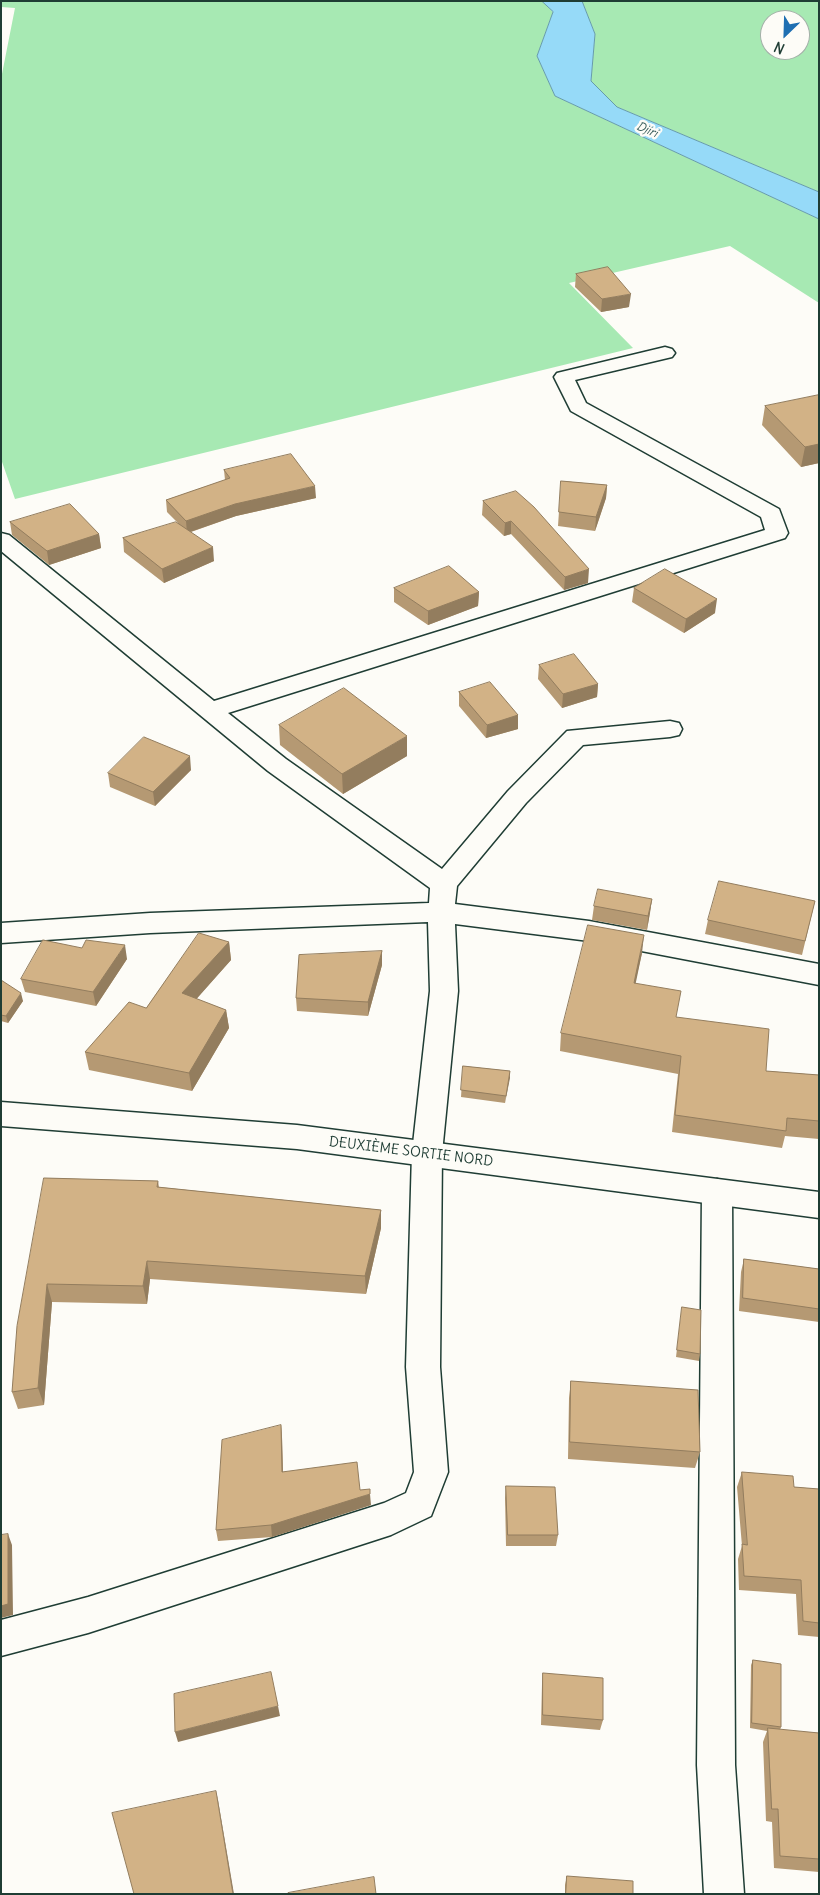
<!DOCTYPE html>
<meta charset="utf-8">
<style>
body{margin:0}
#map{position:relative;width:820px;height:1895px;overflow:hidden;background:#fdfcf7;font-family:Delius,sans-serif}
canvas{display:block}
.frame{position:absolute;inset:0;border:2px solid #1f3d34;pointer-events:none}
.north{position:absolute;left:760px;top:10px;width:50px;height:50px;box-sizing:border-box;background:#fdfcf7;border:1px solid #a4b0a9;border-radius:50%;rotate:204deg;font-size:14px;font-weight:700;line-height:20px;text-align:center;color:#1f3d34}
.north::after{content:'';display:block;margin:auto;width:18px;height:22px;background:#1f6fb2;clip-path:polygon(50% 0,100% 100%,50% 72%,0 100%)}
</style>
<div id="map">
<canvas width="820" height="1895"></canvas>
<div class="frame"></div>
<div class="north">N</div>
</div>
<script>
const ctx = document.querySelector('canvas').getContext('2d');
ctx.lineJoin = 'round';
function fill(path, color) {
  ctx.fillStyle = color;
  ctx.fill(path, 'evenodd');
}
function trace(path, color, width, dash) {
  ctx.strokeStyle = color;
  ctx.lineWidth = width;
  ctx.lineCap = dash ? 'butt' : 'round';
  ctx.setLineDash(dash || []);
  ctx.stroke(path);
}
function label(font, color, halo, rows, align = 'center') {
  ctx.font = font + ' Delius,sans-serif';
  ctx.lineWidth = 5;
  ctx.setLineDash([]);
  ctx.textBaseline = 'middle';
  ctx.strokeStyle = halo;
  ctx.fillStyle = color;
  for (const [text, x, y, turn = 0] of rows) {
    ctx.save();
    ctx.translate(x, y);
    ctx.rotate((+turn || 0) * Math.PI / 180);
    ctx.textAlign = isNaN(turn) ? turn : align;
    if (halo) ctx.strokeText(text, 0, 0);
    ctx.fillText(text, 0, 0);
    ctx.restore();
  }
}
fill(new Path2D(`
 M 1,1 L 542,1 L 553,12 L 537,56 L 555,96 L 819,219 L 819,303 L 730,246 L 569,283 L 633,348 L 15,499 L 1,459 L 1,79 L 15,8 L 1,7 Z
 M 582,1 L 819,1 L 819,192 L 617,107 L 591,81 L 595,34 ZM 770,20 L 800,20 L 800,50 L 770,50 Z`), '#a7e9b3');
const water = new Path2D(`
 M 542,1 L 582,1 L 595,34 L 591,81 L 617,107 L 819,192 L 819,219 L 555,96 L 537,56 L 553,12 Z`);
fill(water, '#96daf8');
trace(water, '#669baa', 1);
const minor = new Path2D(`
 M 665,347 L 672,349 L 675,353 L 672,357 L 575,380 L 586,403 L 779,509 L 788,533 L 785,538 L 228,713 L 286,759 L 442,869 L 508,791 L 567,731 L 670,721 L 679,723 L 682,729 L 679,735 L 670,737 L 583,745 L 526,803 L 457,886 L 455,904 L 589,921 L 819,964 L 819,985 L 589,941 L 455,924 L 458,991 L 442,1153 L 440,1367 L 448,1472 L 431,1516 L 391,1535 L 88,1633 L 1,1656 L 1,1620 L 88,1597 L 384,1503 L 406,1493 L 414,1472 L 406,1367 L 412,1153 L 430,991 L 428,922 L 150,933 L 1,943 L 1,923 L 150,913 L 429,903 L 430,888 L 268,771 L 1,551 L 1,533 L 9,535 L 214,701 L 765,530 L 761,517 L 571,411 L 554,377 L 557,373 Z
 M 717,1179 L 728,1183 L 732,1192 L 735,1765 L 744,1894 L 704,1894 L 697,1765 L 702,1192 L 706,1183 Z`);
const major = new Path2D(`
 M 1,1102 L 297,1125 L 819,1192 L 819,1218 L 297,1149 L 1,1126 Z`);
trace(minor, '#1f3d34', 3);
trace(major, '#1f3d34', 3);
fill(minor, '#fdfcf7');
fill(major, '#fdfcf7');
fill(new Path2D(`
 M 576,274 L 629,307 L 601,312 L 575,287 Z
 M 819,395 L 819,463 L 801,467 L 762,425 L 765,406 Z
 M 224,470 L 316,498 L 236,516 L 191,532 L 214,561 L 164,583 L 124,552 L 123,538 L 178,523 L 167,512 L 166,500 L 225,480 Z
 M 561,481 L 607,485 L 606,498 L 595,531 L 558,526 Z
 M 483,501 L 534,507 L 588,583 L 564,590 L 511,534 L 504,536 L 482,515 Z
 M 10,522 L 99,534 L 101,548 L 49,565 L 12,535 Z
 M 394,588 L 479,592 L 478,606 L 428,625 L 394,602 Z
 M 634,588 L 715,613 L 684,633 L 632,602 Z
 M 539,665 L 598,684 L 597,697 L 562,708 L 538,679 Z
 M 459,692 L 518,715 L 518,729 L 486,738 L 459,706 Z
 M 279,725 L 407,756 L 343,794 L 280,745 Z
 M 191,770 L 155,806 L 110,787 L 108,773 Z
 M 652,899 L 647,930 L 592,920 L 594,906 Z
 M 815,901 L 802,955 L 705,934 L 708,920 Z
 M 229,942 L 231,960 L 196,999 L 226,1010 L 229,1028 L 192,1091 L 89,1070 L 85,1052 L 146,1008 Z
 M 82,948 L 127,959 L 96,1006 L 25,992 L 21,979 Z
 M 382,951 L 382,965 L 368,1016 L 297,1011 L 296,998 Z
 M 642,953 L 635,983 L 676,1017 L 766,1071 L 819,1075 L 819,1139 L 785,1136 L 782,1148 L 672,1132 L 678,1074 L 560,1051 L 561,1033 Z
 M 1,980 L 23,1001 L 8,1023 L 1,1021 Z
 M 463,1066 L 510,1071 L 505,1103 L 461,1097 Z
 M 44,1178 L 158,1181 L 159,1187 L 381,1210 L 381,1228 L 366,1294 L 150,1279 L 147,1304 L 52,1302 L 44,1405 L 18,1409 L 12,1392 Z
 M 744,1259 L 819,1269 L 819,1322 L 739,1311 L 741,1272 Z
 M 682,1307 L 700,1354 L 699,1361 L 676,1357 Z
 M 571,1381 L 700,1452 L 695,1468 L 568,1459 L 569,1398 Z
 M 281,1425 L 282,1437 L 283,1472 L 360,1490 L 371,1505 L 272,1537 L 218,1541 L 216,1530 Z
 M 742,1472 L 794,1487 L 819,1489 L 819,1637 L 798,1635 L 796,1594 L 739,1590 L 738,1559 L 742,1546 L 737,1487 Z
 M 506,1486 L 558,1535 L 556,1546 L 506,1546 L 505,1498 Z
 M 753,1660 L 781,1727 L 780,1730 L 819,1733 L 819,1872 L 774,1868 L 772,1822 L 766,1821 L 763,1742 L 767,1731 L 750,1728 L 751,1665 Z
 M 543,1673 L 603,1720 L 600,1730 L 541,1725 L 542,1684 Z
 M 567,1876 L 633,1894 L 565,1894 L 565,1885 Z`), '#b59973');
fill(new Path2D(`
 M 631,294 L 629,307 L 601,312 L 602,299 Z
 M 819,444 L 819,463 L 801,467 L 805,447 Z
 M 607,485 L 606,498 L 595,531 L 596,517 Z
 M 315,486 L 316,498 L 236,516 L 187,533 L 186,521 L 235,504 Z
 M 511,521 L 511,534 L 504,536 L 505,523 Z
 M 99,534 L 101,548 L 49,565 L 47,551 Z
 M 213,547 L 214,561 L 164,583 L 162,569 Z
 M 589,569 L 588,583 L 564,590 L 565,577 Z
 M 479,592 L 478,606 L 428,625 L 428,611 Z
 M 717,599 L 715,613 L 684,633 L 686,619 Z
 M 598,684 L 597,697 L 562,708 L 563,694 Z
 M 518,715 L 518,729 L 486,738 L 487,725 Z
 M 407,736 L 407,756 L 343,794 L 342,774 Z
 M 190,756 L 191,770 L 155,806 L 153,792 Z
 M 652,899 L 650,913 L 647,930 L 648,916 Z
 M 644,935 L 642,953 L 632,1001 L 634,983 Z
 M 229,942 L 231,960 L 185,1012 L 182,993 Z
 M 125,945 L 127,959 L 96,1006 L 93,992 Z
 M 382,951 L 382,965 L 368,1016 L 368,1002 Z
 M 21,993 L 23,1001 L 8,1023 L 6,1016 Z
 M 226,1010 L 229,1028 L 192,1091 L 189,1073 Z
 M 510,1071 L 510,1078 L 505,1103 L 506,1096 Z
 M 381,1210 L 381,1228 L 366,1294 L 365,1276 Z
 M 147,1261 L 150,1279 L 147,1304 L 143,1286 Z
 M 47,1284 L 52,1302 L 44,1405 L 38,1388 Z
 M 281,1425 L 282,1437 L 283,1484 L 282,1472 Z
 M 370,1494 L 371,1505 L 272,1537 L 271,1525 Z
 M 8,1534 L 12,1545 L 13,1615 L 1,1618 L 1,1606 Z
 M 278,1706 L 280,1716 L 178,1742 L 175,1732 Z
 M 216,1791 L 218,1800 L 234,1894 L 233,1894 Z`), '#937d5e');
const building = new Path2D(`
 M 608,267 L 631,294 L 602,299 L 576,274 Z
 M 819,395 L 819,444 L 805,447 L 765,406 Z
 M 291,454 L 315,486 L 235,504 L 186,521 L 166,500 L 230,478 L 224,470 Z
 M 561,481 L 607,485 L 596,517 L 559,512 Z
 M 516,491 L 534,507 L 589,569 L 565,577 L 511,521 L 505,523 L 483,501 Z
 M 70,504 L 99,534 L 47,551 L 10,522 Z
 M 176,522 L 213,547 L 162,569 L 123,538 Z
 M 449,566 L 479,592 L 428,611 L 394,588 Z
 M 665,569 L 717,599 L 686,619 L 634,588 Z
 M 574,654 L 598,684 L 563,694 L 539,665 Z
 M 490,682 L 518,715 L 487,725 L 459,692 Z
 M 344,688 L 407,736 L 342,774 L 279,725 Z
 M 144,737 L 190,756 L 153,792 L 108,773 Z
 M 719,881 L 815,901 L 805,941 L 708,920 Z
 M 598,889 L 652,899 L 648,916 L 594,906 Z
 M 588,925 L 644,935 L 634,983 L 681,991 L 676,1017 L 769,1029 L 766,1071 L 819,1075 L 819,1121 L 787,1118 L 786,1131 L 675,1115 L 681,1056 L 561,1033 Z
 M 199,933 L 229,942 L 182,993 L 226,1010 L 189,1073 L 85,1052 L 129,1002 L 146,1008 Z
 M 43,940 L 82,948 L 86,940 L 125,945 L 93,992 L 21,979 Z
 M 382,951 L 368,1002 L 296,998 L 299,955 Z
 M 1,980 L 21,993 L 6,1016 L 1,1015 Z
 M 463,1066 L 510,1071 L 506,1096 L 461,1090 Z
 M 44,1178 L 158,1181 L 157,1187 L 381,1210 L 365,1276 L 147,1261 L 143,1286 L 47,1284 L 38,1388 L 12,1392 L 17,1326 Z
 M 744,1259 L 819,1269 L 819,1309 L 743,1298 Z
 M 682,1307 L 701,1310 L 700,1354 L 677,1350 Z
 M 571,1381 L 698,1390 L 700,1452 L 570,1442 Z
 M 281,1425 L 282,1472 L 357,1462 L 360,1490 L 370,1489 L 370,1494 L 271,1525 L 216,1530 L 222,1440 Z
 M 742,1472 L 793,1476 L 794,1487 L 819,1489 L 819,1623 L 803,1621 L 801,1580 L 744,1576 L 742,1544 L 747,1545 Z
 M 506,1486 L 555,1487 L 558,1535 L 508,1535 Z
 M 8,1534 L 8,1604 L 1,1606 L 1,1535 Z
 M 753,1660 L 781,1664 L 781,1727 L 752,1723 Z
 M 271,1672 L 278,1706 L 175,1732 L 174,1694 Z
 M 543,1673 L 603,1678 L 603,1720 L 543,1715 Z
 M 768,1728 L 819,1733 L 819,1859 L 780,1856 L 778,1809 L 772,1809 Z
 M 216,1791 L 233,1894 L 134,1894 L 112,1813 Z
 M 567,1876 L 633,1881 L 633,1894 L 566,1894 Z
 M 374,1877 L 376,1894 L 288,1894 L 288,1893 Z`);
fill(building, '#d2b286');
trace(building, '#937d5e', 1);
label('italic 12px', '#375c5b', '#fdfcf7', [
 ["Djiri",647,130,23]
]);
label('14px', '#1f3d34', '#fdfcf7', [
 ["DEUXIÈME SORTIE NORD",411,1152,7]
]);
</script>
